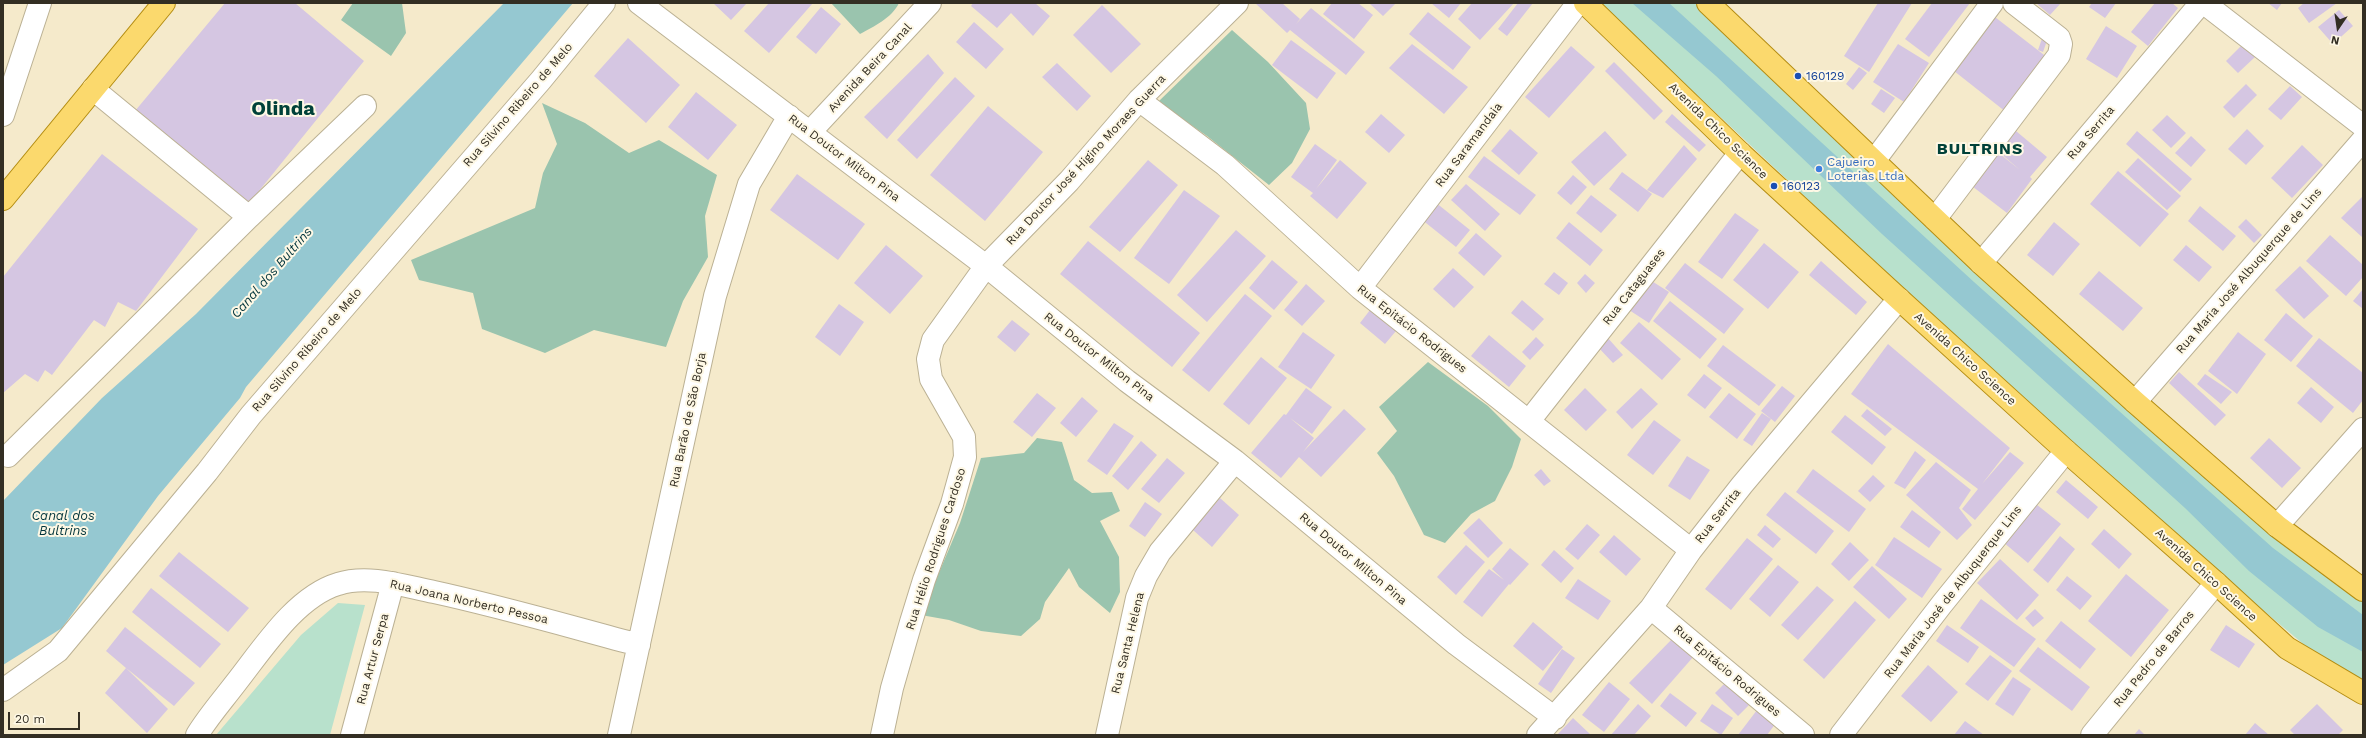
<!DOCTYPE html>
<meta charset="utf-8">
<style>
body{margin:0}
#map{position:relative;width:2366px;height:738px;overflow:hidden;background:#f5eacb;font-family:"Work Sans",sans-serif}
canvas{display:block}
.frame{position:absolute;inset:0;border:4px solid #332e23;pointer-events:none}
.north{position:absolute;left:2318px;top:8px;width:40px;height:40px;-webkit-text-stroke:3px #fef8e5;paint-order:stroke;rotate:193deg;font-size:11px;font-weight:700;line-height:16px;text-align:center;color:#332e23}
.north::after{content:'';display:block;margin:auto;width:14px;height:18px;background:#332e23;clip-path:polygon(50% 0,100% 100%,50% 72%,0 100%)}
.scale{position:absolute;left:8px;top:712px;width:72px;height:18px;box-sizing:border-box;border:2px solid #332e23;border-top:0;padding-left:5px;font-size:12px;line-height:14px;white-space:nowrap;color:#332e23;-webkit-text-stroke:3px #fef8e5;paint-order:stroke}
</style>
<div id="map">
<canvas width="2366" height="738"></canvas>
<div class="frame"></div>
<div class="north">N</div>
<div class="scale">20 m</div>
</div>
<script>
const ctx = document.querySelector('canvas').getContext('2d');
ctx.lineJoin = 'round';
function fill(path, color) {
  ctx.fillStyle = color;
  ctx.fill(path, 'evenodd');
}
function trace(path, color, width, dash) {
  ctx.strokeStyle = color;
  ctx.lineWidth = width;
  ctx.lineCap = dash ? 'butt' : 'round';
  ctx.setLineDash(dash || []);
  ctx.stroke(path);
}
function label(font, color, halo, rows, align = 'center') {
  ctx.font = font + ' "Work Sans",sans-serif';
  ctx.lineWidth = 4;
  ctx.setLineDash([]);
  ctx.textBaseline = 'middle';
  ctx.strokeStyle = halo;
  ctx.fillStyle = color;
  for (const [text, x, y, turn = 0] of rows) {
    ctx.save();
    ctx.translate(x, y);
    ctx.rotate((+turn || 0) * Math.PI / 180);
    ctx.textAlign = isNaN(turn) ? turn : align;
    if (halo) ctx.strokeText(text, 0, 0);
    ctx.fillText(text, 0, 0);
    ctx.restore();
  }
}
fill(new Path2D(`
 M 1599,3 L 1696,3 L 1811,113 L 2363,599 L 2363,683 L 2308,648 L 2203,560 L 1929,313 Z
 M 338,603 L 365,605 L 330,735 L 216,735 L 301,635 Z`), '#b8e1cc');
fill(new Path2D(`
 M 353,3 L 402,3 L 406,33 L 391,56 L 341,20 Z
 M 831,3 L 899,3 C 892,18 873,27 860,34 Z
 M 1232,30 L 1268,62 L 1306,103 L 1310,129 L 1292,163 L 1269,185 L 1207,136 L 1158,102 Z
 M 542,103 L 585,123 L 629,153 L 659,140 L 717,175 L 705,216 L 708,257 L 683,301 L 666,347 L 594,330 L 545,353 L 482,329 L 473,293 L 419,280 L 411,260 L 535,208 L 543,173 L 557,144 Z
 M 1428,362 L 1488,406 L 1521,439 L 1512,467 L 1495,501 L 1471,514 L 1445,543 L 1424,535 L 1394,476 L 1377,453 L 1397,431 L 1379,407 Z
 M 1037,438 L 1062,442 L 1074,480 L 1092,493 L 1112,492 L 1120,511 L 1100,521 L 1119,557 L 1120,592 L 1110,613 L 1079,587 L 1069,568 L 1045,602 L 1040,619 L 1021,636 L 981,631 L 949,620 L 921,615 L 960,523 L 981,458 L 1024,453 Z`), '#9ac4ae');
fill(new Path2D(`
 M 504,3 L 573,3 L 246,387 L 240,398 L 158,496 L 62,628 L 3,665 L 3,501 L 102,398 L 196,314 Z
 M 1632,3 L 1669,3 L 1974,282 L 2273,548 L 2363,615 L 2363,652 L 2318,627 L 2249,571 L 2185,508 L 1882,234 L 1716,76 Z`), '#95c8d1');
fill(new Path2D(`
 M 225,3 L 295,3 L 364,61 L 246,207 L 135,111 Z
 M 713,3 L 747,3 L 731,20 Z
 M 769,3 L 813,3 L 769,53 L 744,31 Z
 M 973,3 L 1035,3 L 1050,16 L 1033,36 L 1011,13 L 997,28 L 971,6 Z
 M 1255,3 L 1282,3 L 1300,19 L 1296,24 L 1311,8 L 1365,52 L 1346,75 L 1290,30 L 1287,33 Z
 M 1332,3 L 1358,3 L 1373,15 L 1354,39 L 1323,14 Z
 M 1369,3 L 1396,3 L 1383,16 Z
 M 1431,3 L 1461,3 L 1449,18 Z
 M 1472,3 L 1514,3 L 1480,40 L 1458,19 Z
 M 1518,3 L 1533,3 L 1507,36 L 1498,29 Z
 M 1878,3 L 1912,3 L 1869,72 L 1844,56 Z
 M 1932,3 L 1970,3 L 1929,57 L 1905,39 Z
 M 2036,3 L 2061,3 L 2050,15 Z
 M 2092,3 L 2116,3 L 2105,18 L 2089,7 Z
 M 2155,3 L 2172,3 L 2178,8 L 2148,46 L 2131,32 Z
 M 2268,3 L 2282,3 L 2277,10 Z
 M 2304,3 L 2337,3 L 2309,23 L 2298,8 Z
 M 1102,5 L 1141,44 L 1111,73 L 1073,35 Z
 M 821,7 L 841,24 L 816,54 L 796,37 Z
 M 2339,10 L 2353,26 L 2333,44 L 2318,27 Z
 M 1428,12 L 1471,47 L 1453,70 L 1409,34 Z
 M 1991,14 L 2048,58 L 2006,112 L 1949,67 Z
 M 974,22 L 1004,49 L 986,69 L 956,42 Z
 M 2106,26 L 2137,46 L 2117,78 L 2086,59 Z
 M 2044,33 L 2049,35 L 2043,52 L 2038,50 Z
 M 628,38 L 680,85 L 646,123 L 594,76 Z
 M 1291,40 L 1336,73 L 1317,99 L 1272,65 Z
 M 1412,44 L 1468,87 L 1444,114 L 1389,68 Z
 M 1898,44 L 1929,63 L 1904,102 L 1873,82 Z
 M 2243,44 L 2255,57 L 2238,73 L 2226,61 Z
 M 1571,46 L 1595,67 L 1549,118 L 1525,97 Z
 M 928,54 L 944,73 L 887,139 L 864,117 Z
 M 1614,62 L 1663,111 L 1654,120 L 1605,71 Z
 M 1057,63 L 1091,96 L 1077,111 L 1042,77 Z
 M 1859,67 L 1867,73 L 1853,90 L 1846,84 Z
 M 955,77 L 975,96 L 917,159 L 897,140 Z
 M 2246,84 L 2257,95 L 2234,118 L 2223,107 Z
 M 2290,86 L 2302,97 L 2281,120 L 2268,109 Z
 M 1881,89 L 1895,98 L 1884,113 L 1871,104 Z
 M 696,92 L 737,125 L 708,160 L 668,127 Z
 M 988,106 L 1043,152 L 985,221 L 930,175 Z
 M 1381,114 L 1405,135 L 1389,153 L 1365,132 Z
 M 1672,114 L 1706,145 L 1699,152 L 1665,122 Z
 M 2167,115 L 2186,133 L 2171,148 L 2152,130 Z
 M 1510,129 L 1538,153 L 1519,175 L 1491,151 Z
 M 2247,129 L 2264,146 L 2246,165 L 2228,149 Z
 M 1605,131 L 1627,155 L 1594,186 L 1571,162 Z
 M 2016,131 L 2047,157 L 2030,177 L 2032,179 L 2007,213 L 1968,183 L 1995,150 L 2020,170 L 1999,152 Z
 M 2137,131 L 2192,179 L 2180,192 L 2126,144 Z
 M 2191,136 L 2206,150 L 2191,167 L 2175,153 Z
 M 1315,144 L 1337,160 L 1316,189 L 1340,160 L 1367,183 L 1337,219 L 1310,196 L 1313,193 L 1291,177 Z
 M 1684,145 L 1697,159 L 1663,198 L 1647,190 Z
 M 2302,145 L 2323,165 L 2292,198 L 2271,178 Z
 M 102,154 L 198,229 L 136,311 L 118,302 L 105,327 L 94,320 L 52,375 L 45,370 L 38,382 L 25,374 L 3,393 L 3,277 Z
 M 1484,156 L 1536,195 L 1520,215 L 1468,177 Z
 M 2138,158 L 2181,196 L 2167,210 L 2125,172 Z
 M 1148,160 L 1178,185 L 1120,252 L 1089,227 Z
 M 2118,171 L 2169,214 L 2140,247 L 2090,204 Z
 M 1622,172 L 1652,194 L 1638,212 L 1609,189 Z
 M 797,174 L 865,224 L 838,260 L 770,210 Z
 M 1573,175 L 1587,187 L 1571,205 L 1557,193 Z
 M 1466,184 L 1500,214 L 1485,231 L 1451,200 Z
 M 1184,190 L 1220,216 L 1169,284 L 1134,258 Z
 M 1591,195 L 1617,215 L 1601,233 L 1576,213 Z
 M 2363,196 L 2363,236 L 2362,237 L 2341,218 Z
 M 1430,198 L 1470,230 L 1456,247 L 1416,215 Z
 M 2200,206 L 2236,236 L 2223,251 L 2188,221 Z
 M 1735,213 L 1759,230 L 1722,279 L 1698,262 Z
 M 2246,219 L 2262,235 L 2254,243 L 2238,227 Z
 M 1569,222 L 1603,250 L 1590,266 L 1556,238 Z
 M 2054,222 L 2080,244 L 2053,276 L 2027,255 Z
 M 1236,230 L 1266,256 L 1207,322 L 1177,295 Z
 M 1476,233 L 1502,256 L 1484,276 L 1458,253 Z
 M 2330,235 L 2363,265 L 2363,277 L 2346,296 L 2306,261 Z
 M 1088,241 L 1200,333 L 1172,367 L 1060,274 Z
 M 1764,243 L 1799,272 L 1768,309 L 1733,280 Z
 M 886,245 L 923,276 L 890,314 L 854,283 Z
 M 2186,245 L 2212,267 L 2199,282 L 2173,260 Z
 M 1272,260 L 1298,282 L 1274,310 L 1249,288 Z
 M 1821,261 L 1867,302 L 1856,315 L 1809,275 Z
 M 1685,263 L 1744,309 L 1724,334 L 1665,288 Z
 M 2300,266 L 2329,296 L 2304,319 L 2275,290 Z
 M 1453,268 L 1474,287 L 1454,308 L 1433,289 Z
 M 2099,271 L 2143,308 L 2123,331 L 2079,294 Z
 M 1554,272 L 1568,283 L 1559,295 L 1544,284 Z
 M 1585,274 L 1595,283 L 1586,293 L 1577,283 Z
 M 1647,278 L 1669,292 L 1649,323 L 1626,308 Z
 M 1306,284 L 1325,301 L 1302,326 L 1284,310 Z
 M 2363,289 L 2363,309 L 2353,301 Z
 M 1245,294 L 1272,316 L 1209,392 L 1182,370 Z
 M 1522,300 L 1544,319 L 1533,331 L 1511,313 Z
 M 1670,301 L 1717,339 L 1700,359 L 1653,321 Z
 M 839,304 L 864,322 L 840,356 L 815,337 Z
 M 1370,310 L 1396,331 L 1385,344 L 1360,323 Z
 M 2286,313 L 2313,336 L 2291,362 L 2264,340 Z
 M 1012,320 L 1030,334 L 1015,352 L 997,337 Z
 M 1639,322 L 1681,359 L 1662,380 L 1620,343 Z
 M 1303,332 L 1335,355 L 1311,389 L 1278,367 Z
 M 2238,332 L 2266,354 L 2237,394 L 2208,371 Z
 M 1489,335 L 1526,366 L 1509,387 L 1471,356 Z
 M 1536,337 L 1544,345 L 1530,360 L 1522,352 Z
 M 1607,337 L 1623,355 L 1613,363 L 1597,346 Z
 M 2319,338 L 2363,373 L 2363,400 L 2353,413 L 2296,366 Z
 M 1888,344 L 2010,448 L 1982,484 L 2010,452 L 2024,463 L 1975,520 L 1962,509 L 1978,489 L 1851,394 Z
 M 1723,345 L 1776,385 L 1759,406 L 1707,366 Z
 M 1261,357 L 1287,378 L 1249,425 L 1223,404 Z
 M 2179,372 L 2226,415 L 2215,426 L 2169,383 Z
 M 1704,374 L 1722,388 L 1705,409 L 1687,395 Z
 M 2205,374 L 2232,392 L 2221,404 L 2197,384 Z
 M 1782,386 L 1795,396 L 1775,422 L 1761,411 Z
 M 2311,387 L 2334,407 L 2321,423 L 2297,403 Z
 M 1306,388 L 1332,407 L 1312,434 L 1290,418 L 1314,438 L 1303,452 L 1344,409 L 1366,429 L 1321,477 L 1299,457 L 1281,478 L 1251,453 L 1284,414 L 1286,415 Z
 M 1585,388 L 1607,410 L 1586,431 L 1564,410 Z
 M 1641,388 L 1658,404 L 1632,429 L 1616,412 Z
 M 1037,393 L 1056,408 L 1032,437 L 1013,422 Z
 M 1729,393 L 1756,414 L 1737,439 L 1709,417 Z
 M 1082,397 L 1098,411 L 1076,437 L 1060,423 Z
 M 1867,409 L 1892,429 L 1885,436 L 1861,416 Z
 M 1762,413 L 1771,419 L 1752,446 L 1743,440 Z
 M 1845,415 L 1886,447 L 1872,465 L 1831,432 Z
 M 1654,420 L 1681,440 L 1653,475 L 1627,455 Z
 M 1114,423 L 1134,436 L 1107,475 L 1087,461 Z
 M 2269,438 L 2301,468 L 2282,488 L 2250,458 Z
 M 1141,441 L 1157,455 L 1128,490 L 1112,476 Z
 M 1915,451 L 1926,460 L 1905,489 L 1894,483 Z
 M 1687,456 L 1710,470 L 1690,500 L 1668,486 Z
 M 1167,458 L 1185,473 L 1159,503 L 1141,489 Z
 M 1936,462 L 1971,490 L 1959,508 L 1972,525 L 1957,540 L 1906,495 Z
 M 1541,469 L 1551,481 L 1544,486 L 1534,475 Z
 M 1813,469 L 1866,509 L 1849,532 L 1796,492 Z
 M 1873,475 L 1885,486 L 1870,502 L 1858,491 Z
 M 2066,480 L 2098,507 L 2088,519 L 2056,492 Z
 M 1785,492 L 1834,531 L 1816,554 L 1766,515 Z
 M 1220,498 L 1239,515 L 1212,547 L 1193,530 Z
 M 1145,502 L 1162,514 L 1145,537 L 1129,526 Z
 M 2036,504 L 2061,524 L 2028,563 L 2003,542 Z
 M 1912,510 L 1941,532 L 1929,548 L 1900,527 Z
 M 1479,518 L 1503,543 L 1488,558 L 1463,533 Z
 M 1587,524 L 1600,535 L 1578,560 L 1565,549 Z
 M 1765,525 L 1781,539 L 1773,548 L 1757,535 Z
 M 2104,529 L 2132,554 L 2119,569 L 2091,544 Z
 M 1614,535 L 1641,559 L 1626,576 L 1599,552 Z
 M 2060,536 L 2075,549 L 2048,583 L 2033,570 Z
 M 1894,537 L 1942,569 L 1922,598 L 1875,565 Z
 M 1747,538 L 1773,559 L 1731,610 L 1705,589 Z
 M 1850,542 L 1869,560 L 1849,581 L 1831,564 Z
 M 1466,545 L 1485,562 L 1456,595 L 1437,577 Z
 M 1510,548 L 1529,564 L 1510,585 L 1509,584 L 1482,617 L 1463,602 L 1489,569 L 1504,580 L 1492,569 Z
 M 1554,550 L 1574,568 L 1561,583 L 1541,565 Z
 M 179,552 L 249,608 L 228,632 L 159,576 Z
 M 2000,559 L 2039,595 L 2017,620 L 1977,583 Z
 M 1778,565 L 1799,582 L 1770,617 L 1749,599 Z
 M 1872,566 L 1907,599 L 1889,619 L 1853,587 Z
 M 2126,574 L 2169,610 L 2131,657 L 2088,621 Z
 M 2067,576 L 2092,596 L 2080,610 L 2056,590 Z
 M 1578,579 L 1611,601 L 1598,620 L 1565,598 Z
 M 1817,586 L 1834,600 L 1798,640 L 1781,625 Z
 M 151,588 L 221,644 L 200,668 L 132,612 Z
 M 1981,599 L 2036,639 L 2014,667 L 1960,628 Z
 M 1855,601 L 1876,620 L 1824,679 L 1803,660 Z
 M 2035,609 L 2044,618 L 2033,627 L 2025,618 Z
 M 2061,621 L 2096,649 L 2080,669 L 2045,641 Z
 M 1533,622 L 1563,647 L 1543,671 L 1513,646 Z
 M 1947,625 L 1979,647 L 1968,663 L 1936,641 Z
 M 2226,625 L 2255,644 L 2239,668 L 2210,650 Z
 M 125,627 L 195,683 L 174,706 L 126,668 L 168,709 L 147,733 L 105,693 L 126,668 L 106,651 Z
 M 1674,637 L 1694,656 L 1652,704 L 1629,683 Z
 M 2038,647 L 2090,687 L 2072,711 L 2019,671 Z
 M 1562,649 L 1575,658 L 1551,693 L 1538,684 Z
 M 1990,655 L 2012,671 L 1988,701 L 1965,684 Z
 M 1928,665 L 1958,692 L 1931,722 L 1901,696 Z
 M 2013,677 L 2031,689 L 2013,716 L 1995,704 Z
 M 1727,681 L 1750,704 L 1738,716 L 1715,693 Z
 M 1609,682 L 1630,699 L 1604,732 L 1582,715 Z
 M 1670,693 L 1697,713 L 1686,727 L 1660,706 Z
 M 1638,704 L 1651,716 L 1634,735 L 1611,735 Z
 M 1712,704 L 1733,718 L 1721,735 L 1700,721 Z
 M 2317,704 L 2343,730 L 2338,735 L 2295,735 L 2290,730 Z
 M 1757,710 L 1776,723 L 1767,735 L 1738,735 Z
 M 1573,718 L 1591,735 L 1557,735 Z
 M 1965,721 L 1984,735 L 1954,735 Z
 M 2255,723 L 2269,735 L 2245,735 Z
 M 2139,729 L 2145,735 L 2134,735 Z`), '#d5c6e2');
const minor = new Path2D(`
 M 639,3 L 986,266 L 1127,381 L 1235,461 L 1456,644 L 1555,718
 M 2204,3 L 2363,126
 M 1139,100 L 1225,165 L 1360,288 L 1691,550
 M 3,115 L 40,3
 M 810,132 L 930,3
 M 1874,161 L 1992,3
 M 249,217 L 365,106
 M 1935,219 L 2059,55 L 2061,44 L 2059,38 L 2014,3
 M 1981,263 L 2201,3
 M 1360,288 L 1578,3
 M 2135,402 L 2363,140
 M 1529,421 L 1740,153
 M 8,456 L 249,217 L 93,89
 M 2277,526 L 2363,429
 M 1651,608 L 1803,735
 M 3,690 L 58,651 L 207,472 L 251,415 L 541,80 L 604,3
 M 197,735 C 208,717 222,701 235,684 C 262,650 295,597 338,584 C 368,574 404,586 434,592 C 503,607 571,627 639,645
 M 352,735 L 393,583
 M 619,735 L 715,296 L 749,184 L 789,116
 M 882,735 L 892,688 L 911,622 L 924,580 L 952,504 L 965,457 L 964,437 L 931,379 L 928,359 L 933,340 L 986,266 L 1069,181 L 1139,100 L 1237,3
 M 1107,735 L 1137,598 L 1146,576 L 1160,552 L 1235,461
 M 1538,735 L 1651,608 L 1691,550 L 1742,485 L 1899,299
 M 1841,735 L 1942,604 L 2066,451
 M 2092,735 L 2216,583`);
const major = new Path2D(`
 M 1585,3 L 1740,153 L 1899,299 L 2066,451 L 2216,583 L 2287,648 L 2363,693
 M 1708,3 L 1981,263 L 2135,402 L 2277,526 L 2363,590
 M 3,199 L 164,3`);
trace(minor, '#bbb194', 24);
trace(major, '#b48d13', 24);
trace(minor, '#fff', 22);
trace(major, '#fbd96d', 22);
for (const [x, y, r, color] of [
 [1798,76,4,"#1a4fb4"],
 [1819,169,4,"#3f7fe0"],
 [1774,186,4,"#1a4fb4"]
]) {
  const dot = new Path2D();
  dot.arc(x, y, r, 0, 2 * Math.PI);
  ctx.fillStyle = color;
  ctx.fill(dot);
  trace(dot, '#fef8e5', 1.5);
}
label('12px', '#332e23', '#fef8e5', [
 ["Avenida Beira Canal",870,68,-47],
 ["Rua Silvino Ribeiro de Melo",518,105,-49],
 ["Avenida Chico Science",1718,131,44],
 ["Rua Serrita",2091,133,-50],
 ["Rua Saramandaia",1469,145,-53],
 ["Rua Doutor Milton Pina",844,158,37],
 ["Rua Doutor José Higino Moraes Guerra",1086,160,-47],
 ["Rua Maria José Albuquerque de Lins",2249,271,-49],
 ["Rua Cataguases",1634,287,-52],
 ["Rua Epitácio Rodrigues",1412,329,38],
 ["Rua Silvino Ribeiro de Melo",307,350,-49],
 ["Rua Doutor Milton Pina",1099,357,38],
 ["Avenida Chico Science",1965,359,42],
 ["Rua Barão de São Borja",688,420,-78],
 ["Rua Serrita",1718,516,-52],
 ["Rua Hélio Rodrigues Cardoso",936,549,-72],
 ["Rua Doutor Milton Pina",1353,559,40],
 ["Avenida Chico Science",2206,575,42],
 ["Rua Maria José de Albuquerque Lins",1953,592,-52],
 ["Rua Joana Norberto Pessoa",469,602,13],
 ["Rua Santa Helena",1128,643,-76],
 ["Rua Artur Serpa",373,659,-75],
 ["Rua Pedro de Barros",2154,659,-51],
 ["Rua Epitácio Rodrigues",1727,671,40]
]);
label('12px', '#164399', '#fef8e5', [
 ["160129",1806,76],
 ["160123",1782,186]
], 'left');
label('12px', '#366cbe', '#fef8e5', [
 ["Cajueiro",1827,162],
 ["Loterias Ltda",1827,176]
], 'left');
label('italic 13px', '#02353c', '#fef8e5', [
 ["Canal dos Bultrins",272,273,-49],
 ["Canal dos",63,516],
 ["Bultrins",63,531]
]);
ctx.letterSpacing = '1px';
label('bold 16px', '#004139', '#fef8e5', [
 ["BULTRINS",1980,149]
]);
ctx.letterSpacing = '0px';
label('bold 20px', '#004139', '#fef8e5', [
 ["Olinda",283,109]
]);
</script>
